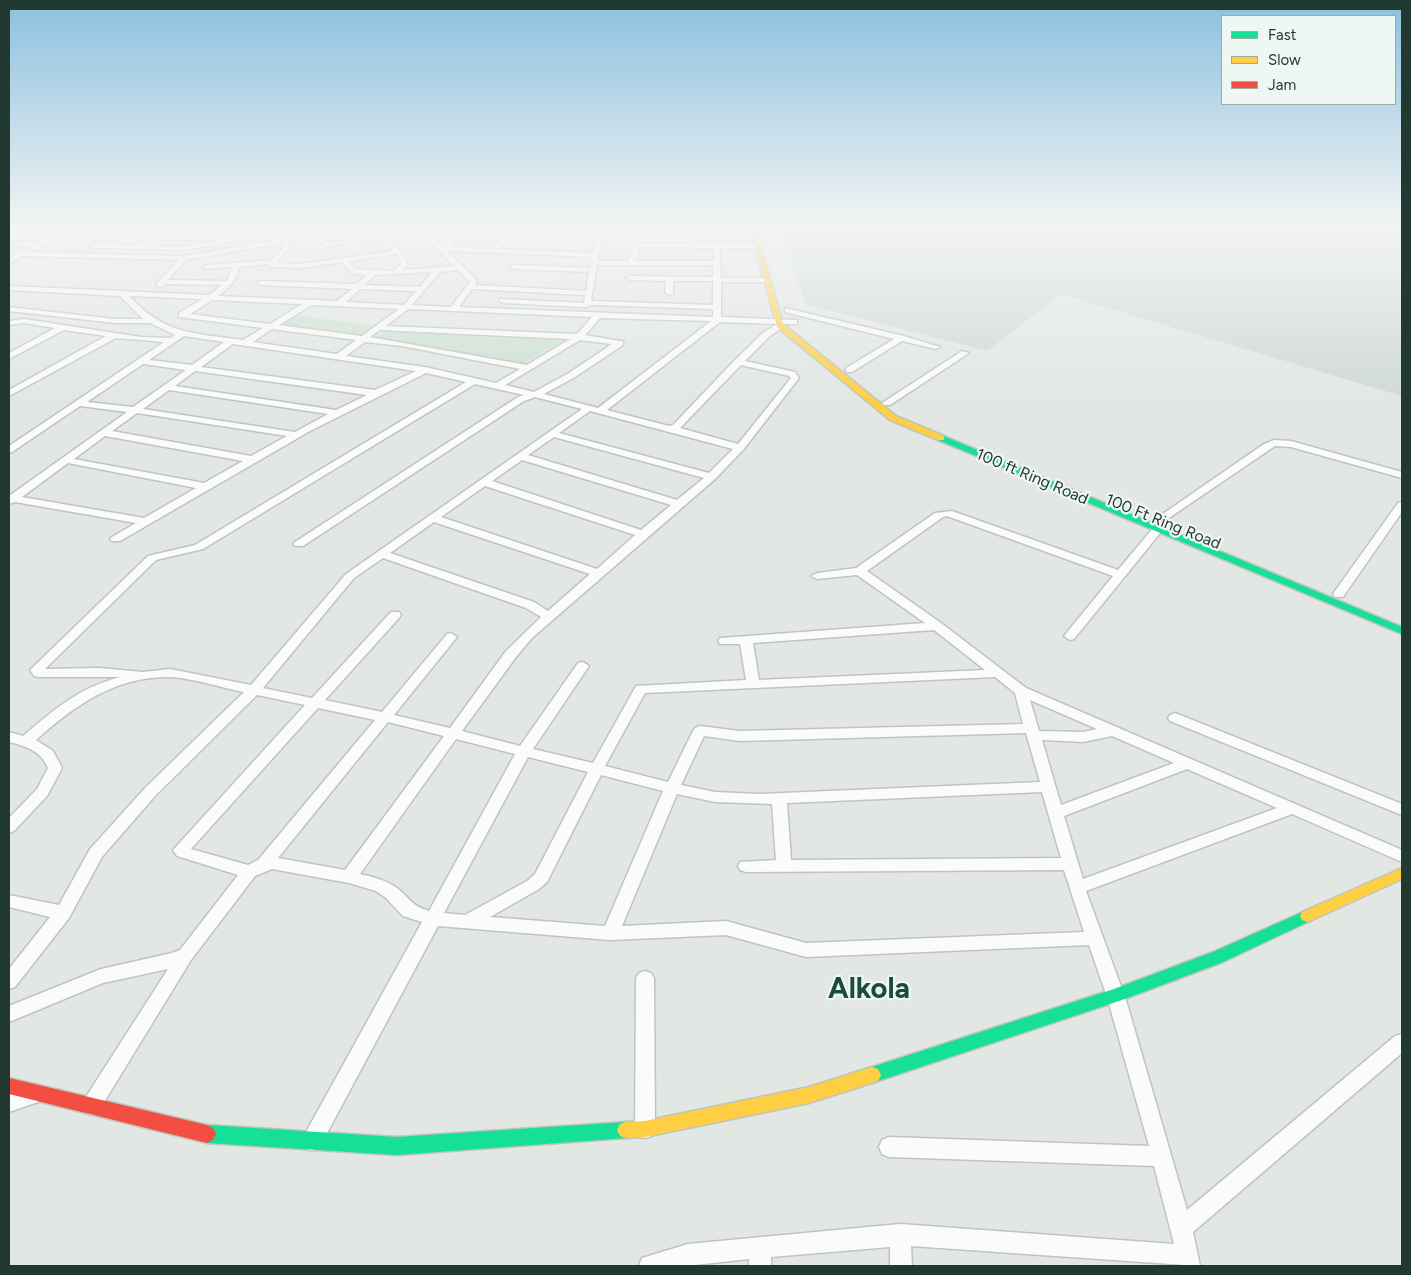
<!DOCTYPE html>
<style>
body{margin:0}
#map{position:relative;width:1411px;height:1275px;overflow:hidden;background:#e2e7e4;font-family:Figtree,sans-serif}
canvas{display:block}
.frame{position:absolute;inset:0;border:10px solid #213930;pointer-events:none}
.legend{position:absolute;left:1221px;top:15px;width:175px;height:90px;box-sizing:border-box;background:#eff7f2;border:1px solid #9daba4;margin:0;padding:6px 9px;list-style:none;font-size:15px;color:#213930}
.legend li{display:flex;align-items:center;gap:10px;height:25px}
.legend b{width:25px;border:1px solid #9daba4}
</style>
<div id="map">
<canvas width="1411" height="1275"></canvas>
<div class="frame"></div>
<ul class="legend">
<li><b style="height:6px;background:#16e098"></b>Fast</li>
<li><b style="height:6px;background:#ffcf43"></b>Slow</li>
<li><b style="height:6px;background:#f24e42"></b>Jam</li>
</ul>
</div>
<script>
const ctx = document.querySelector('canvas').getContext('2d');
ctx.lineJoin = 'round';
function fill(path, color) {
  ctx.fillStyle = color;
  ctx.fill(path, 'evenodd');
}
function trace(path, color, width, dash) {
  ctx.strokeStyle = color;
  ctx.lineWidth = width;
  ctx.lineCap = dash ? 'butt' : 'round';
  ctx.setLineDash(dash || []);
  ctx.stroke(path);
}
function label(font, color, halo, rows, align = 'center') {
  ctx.font = font + ' Figtree,sans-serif';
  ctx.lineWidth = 4.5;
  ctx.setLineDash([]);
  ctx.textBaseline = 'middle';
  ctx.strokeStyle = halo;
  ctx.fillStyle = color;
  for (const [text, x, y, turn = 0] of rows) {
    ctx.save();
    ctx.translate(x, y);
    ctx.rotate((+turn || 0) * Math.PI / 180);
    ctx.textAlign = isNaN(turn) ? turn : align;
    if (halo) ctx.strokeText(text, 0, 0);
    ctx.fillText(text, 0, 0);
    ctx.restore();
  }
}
fill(new Path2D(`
 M 777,226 L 1402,226 L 1402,396 L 1061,294 L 987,351 L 806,304 Z`), '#cfd9d4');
fill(new Path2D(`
 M 294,315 L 377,326 L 362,337 L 278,325 Z
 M 387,330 L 567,338 L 522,365 L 376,337 Z`), '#cbe0cf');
const street = new Path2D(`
 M 9,226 L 57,231 L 66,226 L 73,226 L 31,252 L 184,256 L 358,226 L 374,226 L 401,251 L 408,264 L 403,270 L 454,266 L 414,226 L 420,226 L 442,247 L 463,226 L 469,226 L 450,247 L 492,249 L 512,226 L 518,226 L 499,249 L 592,253 L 594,243 L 550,242 L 547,240 L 550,238 L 595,239 L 596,229 L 566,228 L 563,226 L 603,226 L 598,261 L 628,261 L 634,245 L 637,243 L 764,245 L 765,246 L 762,248 L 720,248 L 721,278 L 766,278 L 770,280 L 766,282 L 721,282 L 721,317 L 797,320 L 797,324 L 783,324 L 783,327 L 770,336 L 745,361 L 795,372 L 799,378 L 743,450 L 715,479 L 532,638 L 516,657 L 462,731 L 520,746 L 578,663 L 583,662 L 589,666 L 533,749 L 593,763 L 636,686 L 746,680 L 740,644 L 720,644 L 718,641 L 720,638 L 925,623 L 857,575 L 817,579 L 811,576 L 817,573 L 856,568 L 935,513 L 952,511 L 1118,570 L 1153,528 L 1161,528 L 1162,530 L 1161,532 L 1074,639 L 1070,640 L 1064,636 L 1113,576 L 947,516 L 943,517 L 867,571 L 941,623 L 1026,688 L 1402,850 L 1402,862 L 1292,814 L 1086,891 L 1126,1000 L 1187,1210 L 1395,1036 L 1402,1034 L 1402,1053 L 1193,1232 L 1200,1266 L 911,1246 L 912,1266 L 890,1266 L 890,1247 L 771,1257 L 771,1266 L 749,1266 L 749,1259 L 686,1266 L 639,1266 L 642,1258 L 688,1244 L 900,1224 L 1174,1244 L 1154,1166 L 889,1157 L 882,1154 L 879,1147 L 882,1140 L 889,1137 L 1149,1146 L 1108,1000 L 1089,945 L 806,957 L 726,935 L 610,940 L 438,926 L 319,1148 L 312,1151 L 305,1148 L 302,1141 L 305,1134 L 422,922 L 403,916 L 386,898 L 376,891 L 349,883 L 272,869 L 255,876 L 191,960 L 98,1112 L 91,1115 L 84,1112 L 81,1106 L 84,1100 L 168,969 L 103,983 L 9,1022 L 9,1006 L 101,969 L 172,953 L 180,950 L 238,875 L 177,856 L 173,850 L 305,705 L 257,695 L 155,796 L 102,857 L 69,918 L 15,987 L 9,989 L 9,969 L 50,917 L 9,907 L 9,895 L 59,905 L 90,849 L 145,788 L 244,692 C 223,688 188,677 168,677 C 114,677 74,706 36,740 L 53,751 L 62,768 L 47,796 L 14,831 L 9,833 L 9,818 L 37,789 L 48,768 C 41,751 26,746 9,742 L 9,732 L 23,736 C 56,708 77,689 120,677 L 39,677 L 34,676 L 30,670 L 148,556 L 195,545 L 466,382 L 426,373 L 310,431 L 120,541 L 112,541 L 110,539 L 112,537 L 136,523 L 15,502 L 9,504 L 9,496 L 127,412 L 80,406 L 12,452 L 9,453 L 9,446 L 164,342 L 116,338 L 9,396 L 9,390 L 106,336 L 64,330 L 9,359 L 9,353 L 55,328 L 24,323 L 9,325 L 9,321 L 24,319 L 141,337 L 171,338 L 175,335 L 150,323 L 115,323 L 9,311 L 9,307 L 115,319 L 143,319 L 120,296 L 9,290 L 9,286 L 209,295 L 222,285 L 165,284 L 163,287 L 157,287 L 157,283 L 179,260 L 24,256 L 9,263 L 9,258 L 31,247 L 9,245 L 9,241 L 37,243 L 51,234 L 9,230 ZM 369,227 L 378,236 L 327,243 L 322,236 ZM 316,237 L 325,247 L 381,239 L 394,251 L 301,264 L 276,263 L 289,248 L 290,241 ZM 283,243 L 283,248 L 272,260 L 207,265 L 203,267 L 207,269 L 232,267 L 227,281 L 168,280 L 186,260 ZM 640,247 L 714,248 L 714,261 L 635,261 ZM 447,251 L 592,257 L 590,268 L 514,265 L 510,267 L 514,269 L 589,272 L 586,291 L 475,285 L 477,280 ZM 397,254 L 401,264 L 394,271 L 356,269 L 349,261 ZM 342,262 L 351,273 L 367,275 L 356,284 L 260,281 L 256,283 L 260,285 L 352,289 L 337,301 L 218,296 C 229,288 237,280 239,267 L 268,264 L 271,267 L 301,268 ZM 597,265 L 713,265 L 713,277 L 630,276 L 626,278 L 630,280 L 666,281 L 665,293 L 669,295 L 673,293 L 673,281 L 713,281 L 713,305 L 591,301 ZM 458,270 L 470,282 L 451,307 L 412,305 L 440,272 ZM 432,272 L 420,287 L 364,285 L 375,275 ZM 360,289 L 416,291 L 404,305 L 346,302 ZM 472,289 L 585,295 L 584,303 L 500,299 L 499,301 L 503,303 L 587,307 L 591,305 L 713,309 L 713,317 L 459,307 ZM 129,296 L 202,299 L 179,313 L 179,317 L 263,328 L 243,340 C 194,333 165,335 129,296 ZM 212,300 L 302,304 L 270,324 L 190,314 ZM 312,305 L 399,309 L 362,336 L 279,325 ZM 408,309 L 592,317 L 577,334 L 386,326 ZM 600,318 L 711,321 L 598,408 L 544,394 L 575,377 L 623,345 L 623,341 L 620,341 L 585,335 ZM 720,322 L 777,324 L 764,332 L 735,360 L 673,425 L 669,426 L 607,410 ZM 272,329 L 356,340 L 337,354 L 253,342 ZM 380,330 L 570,339 L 527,365 L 370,337 ZM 184,336 L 224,342 L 192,365 L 149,360 ZM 580,340 L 612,344 L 569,373 L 534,392 L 505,385 ZM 365,342 L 402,346 L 520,369 L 496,383 L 425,367 L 346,356 ZM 233,344 L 416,371 L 375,390 L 201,367 ZM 143,364 L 186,370 L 133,407 L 87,402 ZM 741,365 L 789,376 L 791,378 L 738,444 L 680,428 ZM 195,371 L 367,395 L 336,410 L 175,386 ZM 475,384 L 524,395 L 518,397 L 295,542 L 293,544 L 295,546 L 303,546 L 524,401 L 535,397 L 582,409 L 346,574 L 251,685 L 170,669 L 143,672 L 99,668 L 45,669 L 156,560 L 203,549 ZM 169,390 L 328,414 L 295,432 L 143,409 ZM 590,411 L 733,449 L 709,473 L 559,433 ZM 137,413 L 287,436 L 251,456 L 112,431 ZM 105,436 L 243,461 L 204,483 L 74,459 ZM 554,437 L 704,478 L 677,500 L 528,455 ZM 522,460 L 671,505 L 641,530 L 492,481 ZM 68,463 L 196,488 L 144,518 L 22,497 ZM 485,486 L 635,535 L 597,569 L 441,517 ZM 434,522 L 590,574 L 548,611 L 534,602 L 390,553 ZM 383,558 L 526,608 L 541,617 L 506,651 L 450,728 L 394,715 L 457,637 L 451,633 L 447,634 L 382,712 L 325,700 L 399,618 L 401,615 L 399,612 L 391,612 L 312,698 L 263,688 L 354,578 ZM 934,630 L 985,670 L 759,680 L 753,643 ZM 995,677 L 1015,693 L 1023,724 L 740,731 L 700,726 L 695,728 L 693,731 L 668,782 L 605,766 L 645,693 ZM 1030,700 L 1097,729 L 1083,732 L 1039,731 ZM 318,708 L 375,720 L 258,860 L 248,865 L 191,849 ZM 388,722 L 444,736 L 345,870 L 278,858 ZM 1026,733 L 1040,782 L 760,794 L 715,792 L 681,785 L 704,736 L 740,741 ZM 1112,736 L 1174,763 L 1061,805 L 1042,740 L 1083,742 ZM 456,739 L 515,754 L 429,911 C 410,905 411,899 397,888 C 386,880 373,877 360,874 ZM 528,757 L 588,772 L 535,874 L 527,881 L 465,915 L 444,913 ZM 1187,769 L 1277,808 L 1083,879 L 1064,816 ZM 601,775 L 663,791 L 605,926 L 490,917 L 539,889 L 547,882 ZM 1042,792 L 1061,858 L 791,860 L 787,803 ZM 677,794 L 715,802 L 772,804 L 776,860 L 740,862 L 738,866 L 740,870 L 746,872 L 1064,870 L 1084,932 L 806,943 L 726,921 L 622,926 Z
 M 146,226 L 153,226 L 143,235 L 161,235 L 174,226 L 181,226 L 169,236 L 192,236 L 252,226 L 264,226 L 192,240 L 98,238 L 95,236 L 98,234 L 135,235 Z
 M 280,229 L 283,231 L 282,232 L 187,250 L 92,248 L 89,246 L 92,244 L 187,246 Z
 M 638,231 L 753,231 L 756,233 L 753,235 L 636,234 L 635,233 Z
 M 785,308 L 904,336 L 940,347 L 936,349 L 902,341 L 852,372 L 846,372 L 846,368 L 894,339 L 785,312 Z
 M 962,351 L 969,353 L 890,405 L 884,405 L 882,403 Z
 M 1274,440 L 1291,441 L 1402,472 L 1402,478 L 1291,447 L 1275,446 L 1163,522 L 1155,522 L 1154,520 L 1264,444 Z
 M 1402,502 L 1402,512 L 1343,597 L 1335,597 L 1333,594 L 1335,591 L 1398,503 Z
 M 1175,713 L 1402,804 L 1402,815 L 1170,721 L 1168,718 L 1170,715 Z
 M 645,971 L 651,973 L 654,978 L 655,1129 L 652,1136 L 645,1138 L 638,1136 L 635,1129 L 636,978 L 639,973 Z
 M 31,1087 L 38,1090 L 41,1096 L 38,1102 L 9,1112 L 9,1094 Z`);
const fast = new Path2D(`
 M 941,435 L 1402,627 L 1402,634 L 938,440 L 937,438 Z
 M 1307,910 L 1312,912 L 1314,916 L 1312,920 L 1223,962 L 1122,1000 L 872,1083 L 866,1081 L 863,1075 L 866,1069 L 872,1067 L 1114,989 L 1213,952 Z
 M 626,1122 L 632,1124 L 635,1130 L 632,1136 L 626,1138 L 397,1155 L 207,1143 L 201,1140 L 198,1134 L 201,1128 L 207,1125 L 397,1137 Z`);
const slow = new Path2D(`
 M 749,226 L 755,226 L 783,324 L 896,416 L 944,436 L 944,440 L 938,440 L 890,420 L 777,327 Z
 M 1402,868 L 1402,879 L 1312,920 L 1307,922 L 1302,920 L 1300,916 L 1302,912 Z
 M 872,1067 L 878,1069 L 881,1075 L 878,1081 L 809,1103 L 645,1137 L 626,1138 L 620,1136 L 617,1130 L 620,1124 L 626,1122 L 645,1121 L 809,1087 Z`);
const jam = new Path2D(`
 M 9,1078 L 207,1125 L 213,1128 L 216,1134 L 213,1140 L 207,1143 L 9,1094 Z`);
trace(street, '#bfc4c1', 3);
trace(fast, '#bec5c1', 3);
trace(slow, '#bec5c1', 3);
trace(jam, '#bec5c1', 3);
fill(street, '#fbfbfb');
fill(fast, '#16e098');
fill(slow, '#ffcf43');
fill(jam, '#f24e42');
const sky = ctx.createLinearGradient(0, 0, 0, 404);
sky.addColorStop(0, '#8cc0e0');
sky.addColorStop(0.56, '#f2f4f3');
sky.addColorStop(1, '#f2f4f300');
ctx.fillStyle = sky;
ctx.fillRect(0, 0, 1411, 404);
label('16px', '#213930', '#eff7f2', [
 ["100 ft Ring Road",1032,477,23],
 ["100 Ft Ring Road",1163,522,22]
]);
label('bold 29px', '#1d4b3b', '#eff7f2', [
 ["Alkola",869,990]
]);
</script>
